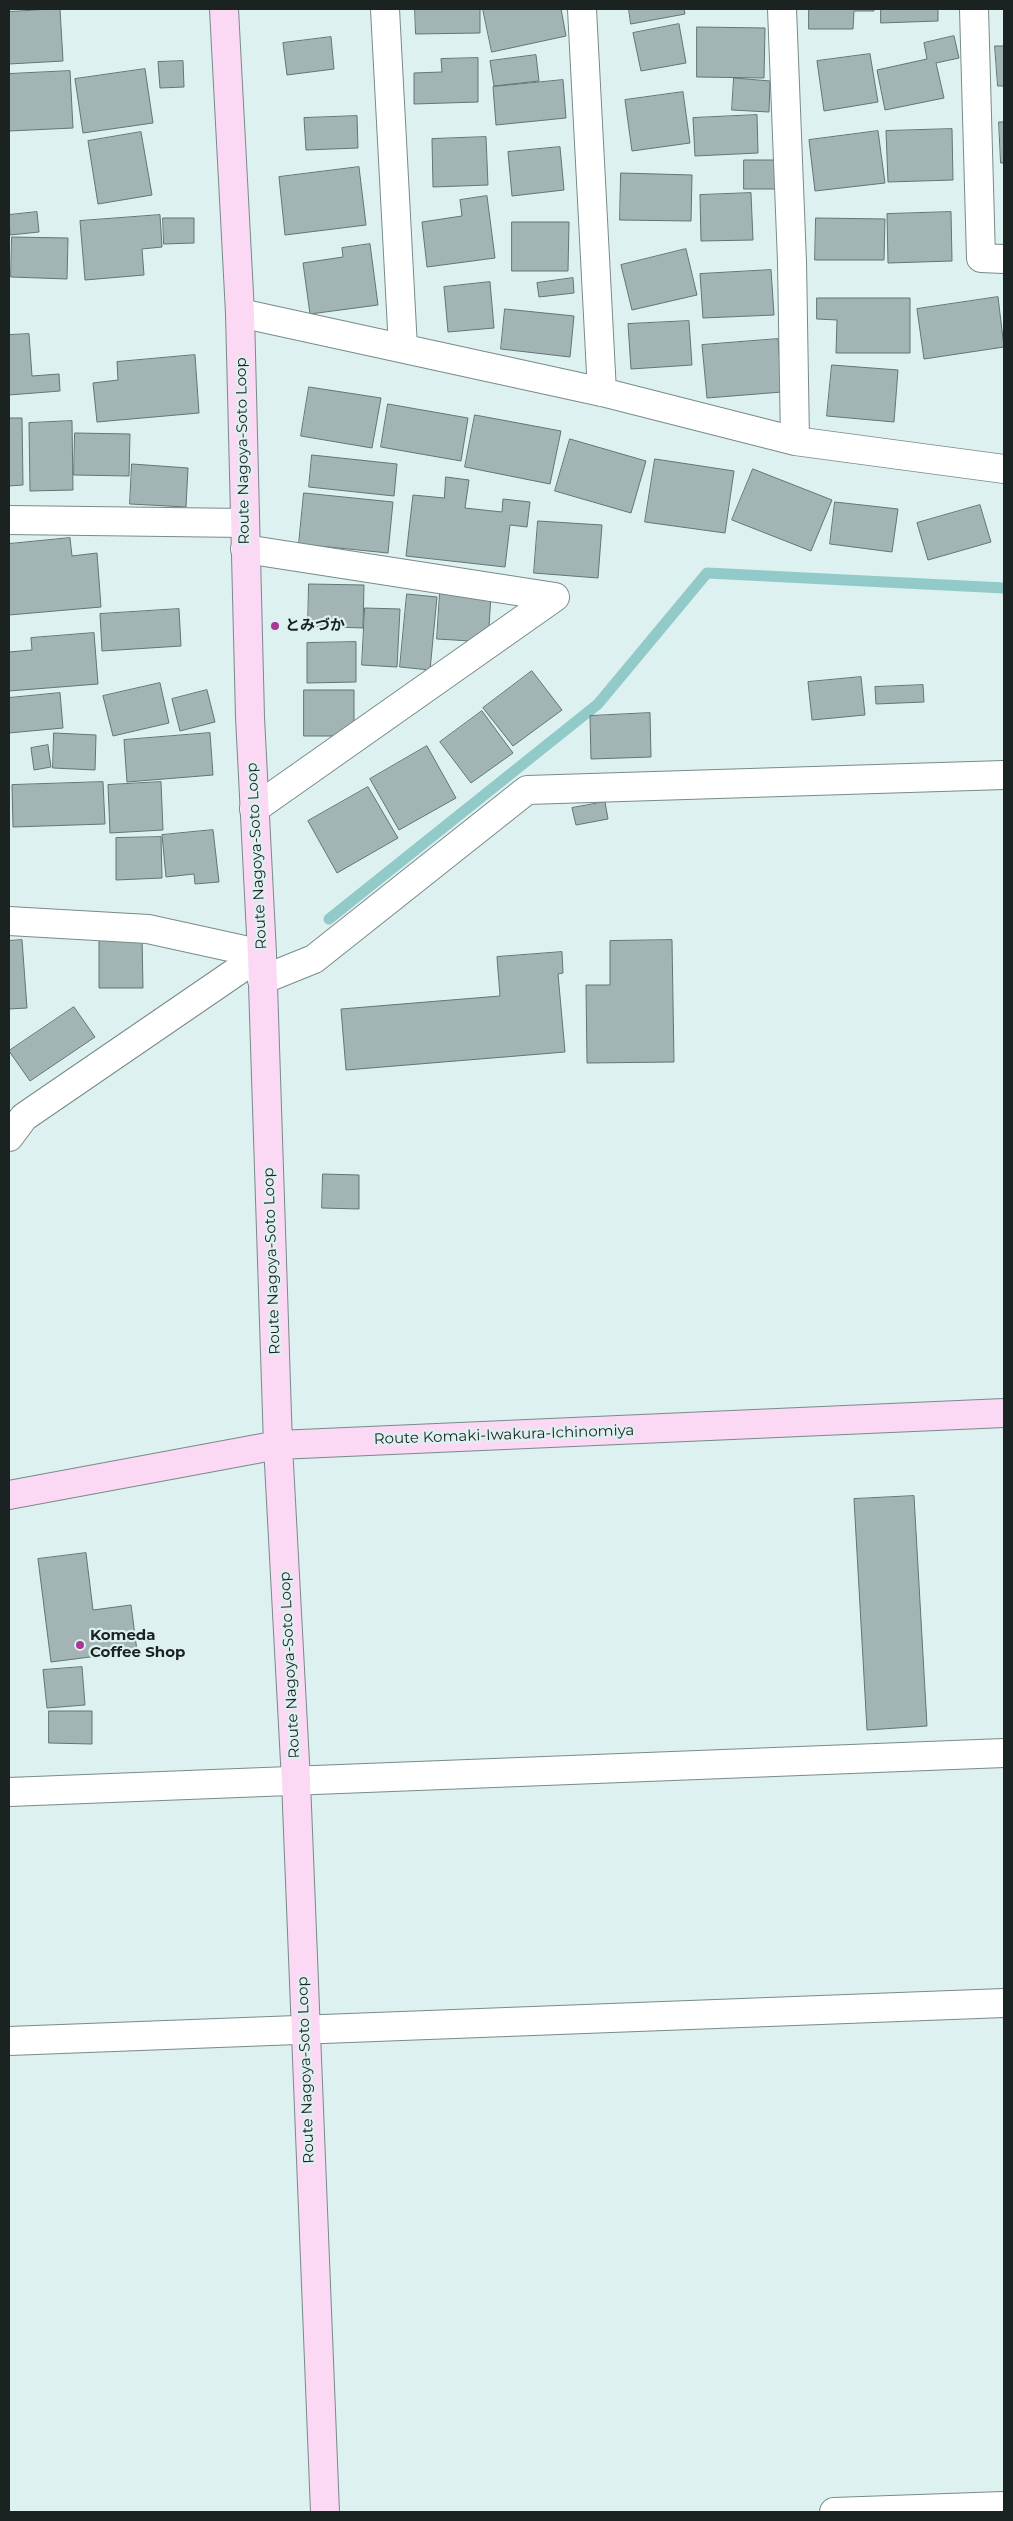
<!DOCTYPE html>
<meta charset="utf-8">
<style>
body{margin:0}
#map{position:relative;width:1013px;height:2521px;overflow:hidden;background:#ddf1f0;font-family:Montserrat,sans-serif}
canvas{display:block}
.frame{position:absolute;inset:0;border:10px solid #1b2222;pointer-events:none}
</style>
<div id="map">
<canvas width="1013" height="2521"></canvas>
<div class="frame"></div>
</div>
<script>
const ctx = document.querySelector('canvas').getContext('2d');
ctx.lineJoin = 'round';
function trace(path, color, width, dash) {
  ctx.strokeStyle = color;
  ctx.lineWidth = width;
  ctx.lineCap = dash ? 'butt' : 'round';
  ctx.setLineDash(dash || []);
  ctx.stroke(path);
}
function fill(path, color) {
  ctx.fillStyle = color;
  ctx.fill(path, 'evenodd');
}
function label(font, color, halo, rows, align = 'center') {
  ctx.font = font + ' Montserrat,"Noto Sans JP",sans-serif';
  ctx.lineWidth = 4.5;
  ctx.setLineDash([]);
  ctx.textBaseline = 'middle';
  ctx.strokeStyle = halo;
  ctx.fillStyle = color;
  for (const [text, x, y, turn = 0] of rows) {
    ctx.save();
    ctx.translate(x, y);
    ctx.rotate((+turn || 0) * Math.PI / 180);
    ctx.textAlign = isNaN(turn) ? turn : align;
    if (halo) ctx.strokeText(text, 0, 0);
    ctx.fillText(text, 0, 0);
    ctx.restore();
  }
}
trace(new Path2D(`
 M 329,919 L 598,704 L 707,573 L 1004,588`), '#91cac9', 11);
const building = new Path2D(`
 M 60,9 L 63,61 L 9,64 L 9,12 Z
 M 415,9 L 480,9 L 480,33 L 416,34 Z
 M 483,9 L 561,9 L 566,36 L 492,52 Z
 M 629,9 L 684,9 L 685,14 L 631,24 Z
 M 809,9 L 874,9 L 874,11 L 854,11 L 853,29 L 809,29 Z
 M 881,9 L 938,9 L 938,21 L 881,23 Z
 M 679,24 L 686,63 L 641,71 L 633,33 Z
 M 697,27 L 765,28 L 764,78 L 697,77 Z
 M 954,36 L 959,58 L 936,63 L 944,98 L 885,110 L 877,70 L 927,59 L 924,43 Z
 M 331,37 L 334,69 L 287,75 L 283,43 Z
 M 995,46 L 1004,46 L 1004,86 L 998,86 Z
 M 870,54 L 878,102 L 824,111 L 817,61 Z
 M 536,55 L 539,81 L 494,86 L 490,61 Z
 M 478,58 L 478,102 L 414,104 L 414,73 L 442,72 L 441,59 Z
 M 183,61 L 184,87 L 160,88 L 158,62 Z
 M 145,69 L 153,123 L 83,133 L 75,79 Z
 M 70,71 L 73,128 L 9,131 L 9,74 Z
 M 734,78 L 770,81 L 769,112 L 732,110 Z
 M 563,80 L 566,118 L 496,125 L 493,87 Z
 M 683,92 L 690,143 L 632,151 L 625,100 Z
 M 757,115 L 758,153 L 695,156 L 693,118 Z
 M 357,116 L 358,148 L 306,150 L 304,118 Z
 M 999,122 L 1004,122 L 1004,163 L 1001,163 Z
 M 952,129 L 953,180 L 888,182 L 886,131 Z
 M 878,131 L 885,183 L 815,191 L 809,140 Z
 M 141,132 L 152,195 L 98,204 L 88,141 Z
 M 486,137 L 488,185 L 433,187 L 432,139 Z
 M 560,147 L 564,190 L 512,196 L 508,152 Z
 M 744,160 L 776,160 L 776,189 L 744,189 Z
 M 359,167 L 366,225 L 285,235 L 279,177 Z
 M 621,173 L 692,175 L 691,221 L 620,220 Z
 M 751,193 L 753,240 L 701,241 L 700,195 Z
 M 487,196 L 495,258 L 427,267 L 422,222 L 462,216 L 460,200 Z
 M 37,212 L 39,232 L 10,235 L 9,215 Z
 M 951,212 L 952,261 L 888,263 L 887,214 Z
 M 160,215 L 162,247 L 142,249 L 144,275 L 85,280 L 80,221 Z
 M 163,218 L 194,218 L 194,243 L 164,244 Z
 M 816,218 L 885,219 L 884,260 L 815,260 Z
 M 512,222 L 569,222 L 568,271 L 512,271 Z
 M 12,237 L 68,238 L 67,279 L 11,277 Z
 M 370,244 L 378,305 L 310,314 L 303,263 L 343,257 L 342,248 Z
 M 686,249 L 697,295 L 632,310 L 621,265 Z
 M 771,270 L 774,315 L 703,318 L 700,274 Z
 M 573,278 L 574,293 L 539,297 L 537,283 Z
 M 490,282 L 494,328 L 448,332 L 444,287 Z
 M 998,297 L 1004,347 L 924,359 L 917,309 Z
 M 817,298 L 910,298 L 910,353 L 836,353 L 837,320 L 817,319 Z
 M 505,309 L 574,316 L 570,357 L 501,349 Z
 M 689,321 L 692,365 L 631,369 L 628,324 Z
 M 29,334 L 32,376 L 59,374 L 60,391 L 9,395 L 9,335 Z
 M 778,339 L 782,392 L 707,398 L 702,345 Z
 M 195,355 L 199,413 L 97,422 L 93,383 L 118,380 L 117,362 Z
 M 832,365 L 898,370 L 894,422 L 827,416 Z
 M 309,387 L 381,398 L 372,448 L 301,436 Z
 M 388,404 L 468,418 L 461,461 L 381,447 Z
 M 475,415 L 561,431 L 550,484 L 465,467 Z
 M 9,418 L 22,418 L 23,485 L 9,486 Z
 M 72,421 L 73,490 L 30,491 L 29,423 Z
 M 75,433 L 130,434 L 129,476 L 74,475 Z
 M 570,439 L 646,461 L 631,513 L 555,491 Z
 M 312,455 L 397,464 L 394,496 L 309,487 Z
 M 655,459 L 734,471 L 725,533 L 645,522 Z
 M 132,464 L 188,468 L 186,507 L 130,504 Z
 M 753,469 L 832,500 L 811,551 L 732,520 Z
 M 446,477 L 469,480 L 465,508 L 502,512 L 503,499 L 530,502 L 527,527 L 510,525 L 505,567 L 406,556 L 413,495 L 444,498 Z
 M 304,493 L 393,502 L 388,553 L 299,544 Z
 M 835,502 L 898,509 L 892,552 L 830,544 Z
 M 980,505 L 991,542 L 928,560 L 917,523 Z
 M 538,521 L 602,525 L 598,578 L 534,573 Z
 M 70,538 L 72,556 L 97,553 L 101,607 L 9,615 L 9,544 Z
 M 309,584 L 364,585 L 363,628 L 308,626 Z
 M 440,593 L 491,595 L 488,642 L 437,639 Z
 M 407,594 L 437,597 L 430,670 L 400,667 Z
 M 365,608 L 400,609 L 397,667 L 362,665 Z
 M 179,609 L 181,646 L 102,651 L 100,614 Z
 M 94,633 L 98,684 L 9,691 L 9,652 L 32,650 L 31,638 Z
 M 356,642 L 356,682 L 307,683 L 307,643 Z
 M 532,671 L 562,710 L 513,746 L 483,708 Z
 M 861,677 L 865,715 L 812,720 L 808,682 Z
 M 160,683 L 169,723 L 113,736 L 103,696 Z
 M 923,685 L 924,702 L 876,704 L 875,687 Z
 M 207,690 L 215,722 L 180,731 L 172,699 Z
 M 304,690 L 354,690 L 354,736 L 304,736 Z
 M 60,693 L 63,728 L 9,733 L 9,698 Z
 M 482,711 L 513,753 L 471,783 L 440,742 Z
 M 650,713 L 651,757 L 591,759 L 590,716 Z
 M 54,733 L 96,735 L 95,770 L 53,768 Z
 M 210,733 L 213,775 L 127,782 L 124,740 Z
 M 48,745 L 51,767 L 34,770 L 31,748 Z
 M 427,746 L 456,798 L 399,830 L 370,779 Z
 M 103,782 L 105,824 L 13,827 L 12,785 Z
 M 161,782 L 163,830 L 110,833 L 108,785 Z
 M 368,787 L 398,838 L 337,873 L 308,821 Z
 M 605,802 L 608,819 L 576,825 L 572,808 Z
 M 213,830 L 219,882 L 195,884 L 194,874 L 166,877 L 162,835 Z
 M 161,837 L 162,878 L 116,880 L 116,838 Z
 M 142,937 L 143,988 L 99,988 L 99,938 Z
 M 22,940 L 27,1008 L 9,1009 L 9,941 Z
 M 672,940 L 674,1062 L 587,1063 L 586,985 L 610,985 L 610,941 Z
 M 562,952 L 563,973 L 558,974 L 565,1052 L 346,1070 L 341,1009 L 500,996 L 497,957 Z
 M 74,1007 L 95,1037 L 30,1081 L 9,1051 Z
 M 323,1174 L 359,1175 L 359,1209 L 322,1208 Z
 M 914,1496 L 927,1726 L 867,1730 L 854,1499 Z
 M 86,1553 L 93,1610 L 131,1605 L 137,1651 L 51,1662 L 38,1559 Z
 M 82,1667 L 85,1705 L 47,1708 L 43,1670 Z
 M 49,1711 L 92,1711 L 92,1744 L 49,1743 Z`);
fill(building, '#a2b4b3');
trace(building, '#637474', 1);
const street = new Path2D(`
 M 385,9 L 403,348
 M 582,9 L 602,392
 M 782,9 L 792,262 L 795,441
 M 974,9 L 981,258 L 1004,259
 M 240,313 L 602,392 L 795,441 L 1004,469
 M 9,520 L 245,523
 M 245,549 L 555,597 L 254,809
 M 9,921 L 148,929 L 262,954
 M 262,980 L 314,959 L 527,790 L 1004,775
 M 9,1137 L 24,1117 L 262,954
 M 9,1792 L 1004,1753
 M 9,2041 L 1004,2003
 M 834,2512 L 1004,2506`);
const secondary = new Path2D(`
 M 224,9 L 240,313 L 250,717 L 262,954 L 278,1445 L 296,1781 L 325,2512
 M 9,1495 L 278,1445 L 1004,1413`);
trace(street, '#798a8a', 30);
trace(secondary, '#798a8a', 30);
trace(street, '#fff', 28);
trace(secondary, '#fbd8f3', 28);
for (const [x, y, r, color] of [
 [275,626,5,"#a93793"],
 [80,1645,5,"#a93793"]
]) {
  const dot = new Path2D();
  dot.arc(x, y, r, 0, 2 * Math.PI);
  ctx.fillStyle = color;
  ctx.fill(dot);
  trace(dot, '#ddf1f0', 2);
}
label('15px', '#1b2222', '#ddf1f0', [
 ["Route Nagoya-Soto Loop",243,451,-91],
 ["Route Nagoya-Soto Loop",257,856,-93],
 ["Route Nagoya-Soto Loop",272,1261,-92],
 ["Route Komaki-Iwakura-Ichinomiya",504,1435,-2],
 ["Route Nagoya-Soto Loop",290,1665,-93],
 ["Route Nagoya-Soto Loop",306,2070,-92]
]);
label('bold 15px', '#1b2222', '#ddf1f0', [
 ["とみづか",285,626],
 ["Komeda",90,1636],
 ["Coffee Shop",90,1653]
], 'left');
</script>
